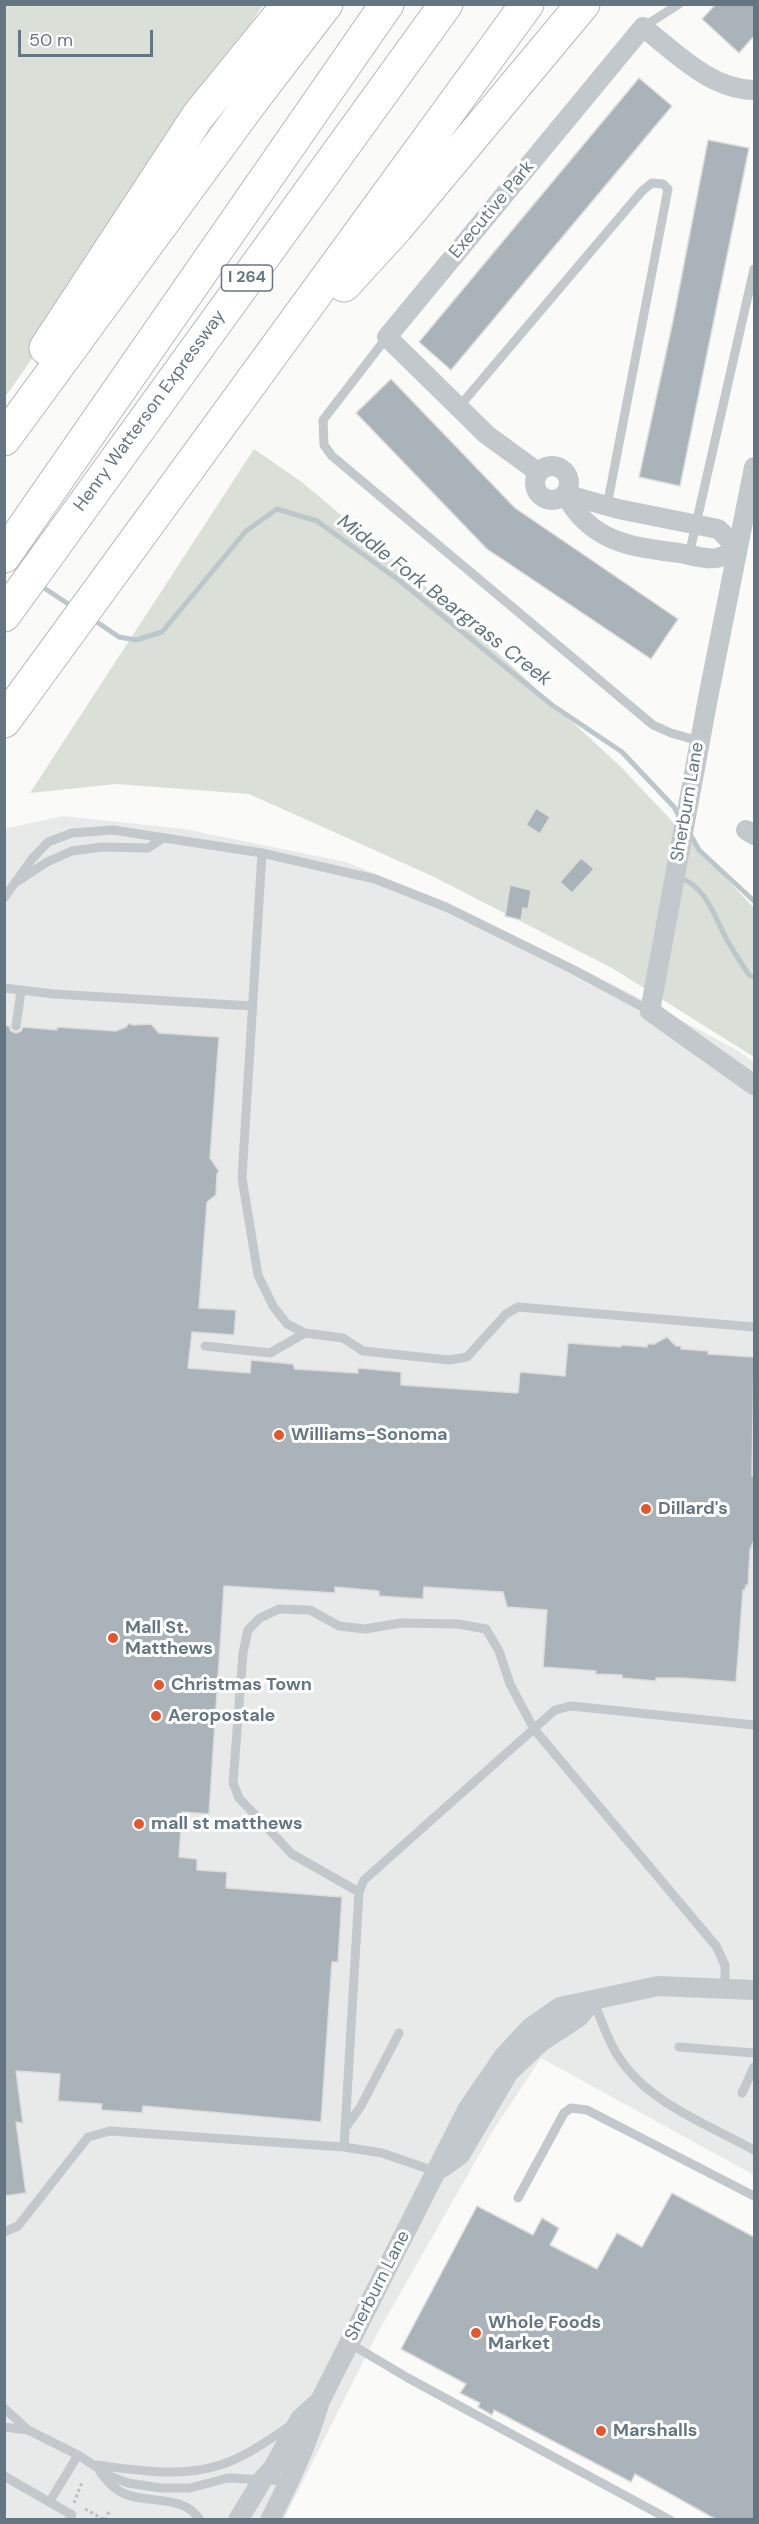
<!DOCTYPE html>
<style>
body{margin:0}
#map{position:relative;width:759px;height:2524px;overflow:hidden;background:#fafaf8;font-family:"DM Sans",sans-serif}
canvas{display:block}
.frame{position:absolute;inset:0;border:6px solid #657683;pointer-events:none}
.scale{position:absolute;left:18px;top:30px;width:135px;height:27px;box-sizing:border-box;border:3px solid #657683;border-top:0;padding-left:8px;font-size:18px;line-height:21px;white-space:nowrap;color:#657683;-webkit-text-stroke:4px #fff;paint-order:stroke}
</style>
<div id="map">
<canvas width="759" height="2524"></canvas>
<div class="frame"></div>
<div class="scale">50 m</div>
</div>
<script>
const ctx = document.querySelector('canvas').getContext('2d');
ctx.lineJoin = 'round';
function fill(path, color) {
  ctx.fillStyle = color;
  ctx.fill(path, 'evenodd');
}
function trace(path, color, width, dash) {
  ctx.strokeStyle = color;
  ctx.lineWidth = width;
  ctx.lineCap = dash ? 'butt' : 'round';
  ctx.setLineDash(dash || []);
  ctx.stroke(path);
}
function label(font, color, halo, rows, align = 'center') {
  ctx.font = font + ' "DM Sans",sans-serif';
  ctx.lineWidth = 6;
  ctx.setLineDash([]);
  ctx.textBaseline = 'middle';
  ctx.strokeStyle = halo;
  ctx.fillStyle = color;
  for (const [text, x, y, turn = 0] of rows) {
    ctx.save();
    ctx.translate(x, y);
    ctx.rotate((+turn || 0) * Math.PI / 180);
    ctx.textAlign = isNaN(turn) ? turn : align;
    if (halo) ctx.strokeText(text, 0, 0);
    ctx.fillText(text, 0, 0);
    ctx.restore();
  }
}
fill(new Path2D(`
 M 63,816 L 184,829 L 346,862 L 450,904 L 626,991 L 737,1050 L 754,1062 L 754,2175 L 541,2058 L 491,2134 L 377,2334 L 284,2519 L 5,2519 L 4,829 Z`), '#e8e9e9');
fill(new Path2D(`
 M 4,5 L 263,5 L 94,256 L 36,353 L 5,397 Z
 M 254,449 L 303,483 L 426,587 L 620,766 L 754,908 L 754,1057 L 612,968 L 430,875 L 249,794 L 116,784 L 30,793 Z`), '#dadfd7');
trace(new Path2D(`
 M 38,584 L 73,607
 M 91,618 L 119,637 L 136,640 L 162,632 L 246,531 L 277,509 L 317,521 L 400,581 L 552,705 L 622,752 L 674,807 L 679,816
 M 689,832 L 699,850 L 754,901
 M 679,877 C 706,887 714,915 726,938 C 733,951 741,963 749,975 L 754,977`), '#bbc7cb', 5);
const building = new Path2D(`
 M 716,4 L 754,4 L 754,36 L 739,53 L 702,19 Z
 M 639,78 L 672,106 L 451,370 L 419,342 Z
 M 708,140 L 749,148 L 680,486 L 639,477 L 673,321 Z
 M 391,379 L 515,508 L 678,619 L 651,659 L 487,549 L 356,413 Z
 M 536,808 L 550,817 L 540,834 L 526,825 Z
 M 581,858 L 594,869 L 572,893 L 560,882 Z
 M 510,885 L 531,890 L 528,909 L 523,908 L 521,920 L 505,916 Z
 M 129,1023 L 133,1025 L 151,1024 L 159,1033 L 219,1037 L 210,1158 L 219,1171 L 217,1174 L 216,1195 L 207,1202 L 199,1308 L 236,1310 L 234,1335 L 192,1332 L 188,1368 L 250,1373 L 251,1360 L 293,1364 L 295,1369 L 358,1373 L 358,1368 L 401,1372 L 401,1385 L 518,1393 L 520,1372 L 565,1376 L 568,1343 L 621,1347 L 621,1345 L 647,1347 L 647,1344 L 654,1344 L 667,1337 L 676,1346 L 681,1346 L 681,1349 L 708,1351 L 708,1354 L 754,1357 L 752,1476 L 754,1476 L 754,1540 L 750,1550 L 748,1586 L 746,1585 L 745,1590 L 743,1590 L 736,1682 L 683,1678 L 656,1678 L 656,1681 L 622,1678 L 622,1675 L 595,1674 L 596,1671 L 543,1667 L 547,1610 L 507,1607 L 503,1592 L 424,1587 L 423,1599 L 379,1596 L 379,1591 L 335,1587 L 335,1593 L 224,1586 L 209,1814 L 182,1812 L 179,1857 L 197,1859 L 197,1870 L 227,1872 L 226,1888 L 342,1897 L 338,1962 L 332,1962 L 321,2122 L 143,2106 L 142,2113 L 101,2110 L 102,2104 L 58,2101 L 60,2074 L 16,2071 L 23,2123 L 16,2122 L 26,2193 L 4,2196 L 4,1025 L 9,1026 L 11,1031 L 16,1033 L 21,1031 L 23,1027 L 57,1030 L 57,1027 L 116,1031 L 126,1027 Z
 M 672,2193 L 754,2237 L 754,2520 L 717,2520 L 635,2474 L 631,2482 L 494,2410 L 492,2415 L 478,2407 L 480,2403 L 460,2393 L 466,2384 L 401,2349 L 477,2206 L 533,2235 L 542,2218 L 559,2228 L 550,2245 L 597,2269 L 617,2233 L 642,2247 Z`);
fill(building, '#aab3b9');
trace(building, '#dcdcda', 1.5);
const highway = new Path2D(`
 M 344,285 L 397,227 L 583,4
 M 46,348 L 198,116 L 289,4
 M 4,439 L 251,102 L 326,4
 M 4,556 L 387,4
 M 4,615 L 446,4
 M 4,721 L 527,4`);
trace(highway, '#b4b9bd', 35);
trace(new Path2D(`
 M 74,2503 L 82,2482
 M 85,2509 L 105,2520
 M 105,2520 L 109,2512`), '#bbbfc2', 3, [3, 3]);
trace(new Path2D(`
 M 643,27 L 679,4
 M 387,337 L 323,420 L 324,445 L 332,456 L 653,725 L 671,733 L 699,741
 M 458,408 L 642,191 L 652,183 L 663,184 L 668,189 L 607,506
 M 689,555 L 754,269
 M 262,853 L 242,1178 L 258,1275 L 273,1306 L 287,1324 L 305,1333 L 343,1338 L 363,1351 L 449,1360 L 467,1357 L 506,1314 L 518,1307 L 754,1327
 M 18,881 L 47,862 L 72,851 L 102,847 L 148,848 L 163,838
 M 4,898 L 32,859 L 48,842 L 72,833 L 113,830 L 262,853 L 375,879 L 446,907 L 574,970 L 650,1011
 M 4,988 L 54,994 L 252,1006
 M 16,1026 L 21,991
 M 205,1346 L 270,1353 L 305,1333
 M 359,1892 L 292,1854 L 239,1798 L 233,1783 L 243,1653 L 248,1630 L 260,1618 L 279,1609 L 310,1610 L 339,1626 L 365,1629 L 401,1623 L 458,1624 L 486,1629 L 499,1651 L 510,1684 L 534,1729 L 716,1946 L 725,1965 L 725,1987
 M 593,2000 C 601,2018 607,2039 618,2056 C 648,2103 707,2124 754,2150
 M 679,2047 L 754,2053
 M 742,2093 L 754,2067
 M 346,2127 L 361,2106 L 399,2033
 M 344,2147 L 359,1892 L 364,1880 L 555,1710 L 571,1706 L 754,1725
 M 518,2198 L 564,2113 L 571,2108 L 587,2110 L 754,2196
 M 4,2232 L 18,2226 L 88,2137 L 110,2131 L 344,2147 L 382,2153 L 437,2172
 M 349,2343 L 408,2378 L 670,2520
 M 4,2408 L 28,2430 L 78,2455 L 112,2477 L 128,2483 L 161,2488 L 190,2488 L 228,2478 L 290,2481
 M 4,2427 L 28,2430
 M 96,2465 C 136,2470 181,2478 220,2465 C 246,2457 270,2439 293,2424
 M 100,2472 C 106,2480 115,2490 125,2494 C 149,2504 184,2494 200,2520
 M 4,2476 L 72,2515 L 69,2520
 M 50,2501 L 78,2455`), '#c3c8cc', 9);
trace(new Path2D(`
 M535 483a17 17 0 1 1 34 0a17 17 0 1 1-34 0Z
 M 754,467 L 708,698 L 650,1011 L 754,1085
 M 538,472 L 487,435 L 387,337 L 643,27 C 676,53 710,89 754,90
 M 565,494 L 618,509 L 718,529 L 738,548 C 732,551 723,557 717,558 C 706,560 691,555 679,553 C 631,547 590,542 565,494 Z
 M 746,830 L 754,835
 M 442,2168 L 460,2155 L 509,2072 L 542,2041 L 579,2017 L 593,2000
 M 238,2520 L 263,2479 L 273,2468 L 300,2419 L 320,2401
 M 270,2520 C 290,2481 308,2443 320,2401 L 467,2110 L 504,2056 L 530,2028 L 560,2007 L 658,1986 L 754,1990`), '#c3c8cc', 20);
trace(highway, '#fff', 33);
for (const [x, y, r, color] of [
 [279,1435,6,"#e4572e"],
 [646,1509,6,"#e4572e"],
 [113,1638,6,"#e4572e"],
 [159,1685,6,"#e4572e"],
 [156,1716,6,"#e4572e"],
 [139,1824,6,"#e4572e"],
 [476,2333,6,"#e4572e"],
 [601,2431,6,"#e4572e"]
]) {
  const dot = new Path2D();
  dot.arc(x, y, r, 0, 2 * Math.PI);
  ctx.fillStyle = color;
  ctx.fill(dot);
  trace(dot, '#fff', 2);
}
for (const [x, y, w] of [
 [247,278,51]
]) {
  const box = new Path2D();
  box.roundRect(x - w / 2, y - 13, w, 26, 4.5);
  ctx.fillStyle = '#fff';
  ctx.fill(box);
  trace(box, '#657683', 1.5);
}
label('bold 16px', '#657683', null, [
 ["I 264",247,278]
]);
label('18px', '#657683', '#fff', [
 ["Executive Park",492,210,-50],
 ["Henry Watterson Expressway",150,411,-54],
 ["Sherburn Lane",688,802,-80],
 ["Sherburn Lane",378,2286,-63]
]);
label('bold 18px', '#657683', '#fff', [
 ["Williams-Sonoma",291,1435],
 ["Dillard's",658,1509],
 ["Mall St.",125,1628],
 ["Matthews",125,1649],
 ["Christmas Town",171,1685],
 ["Aeropostale",168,1716],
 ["mall st matthews",151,1824],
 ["Whole Foods",488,2323],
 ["Market",488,2344],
 ["Marshalls",613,2431]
], 'left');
label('italic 20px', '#60757c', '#fff', [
 ["Middle Fork Beargrass Creek",444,601,38]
]);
</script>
